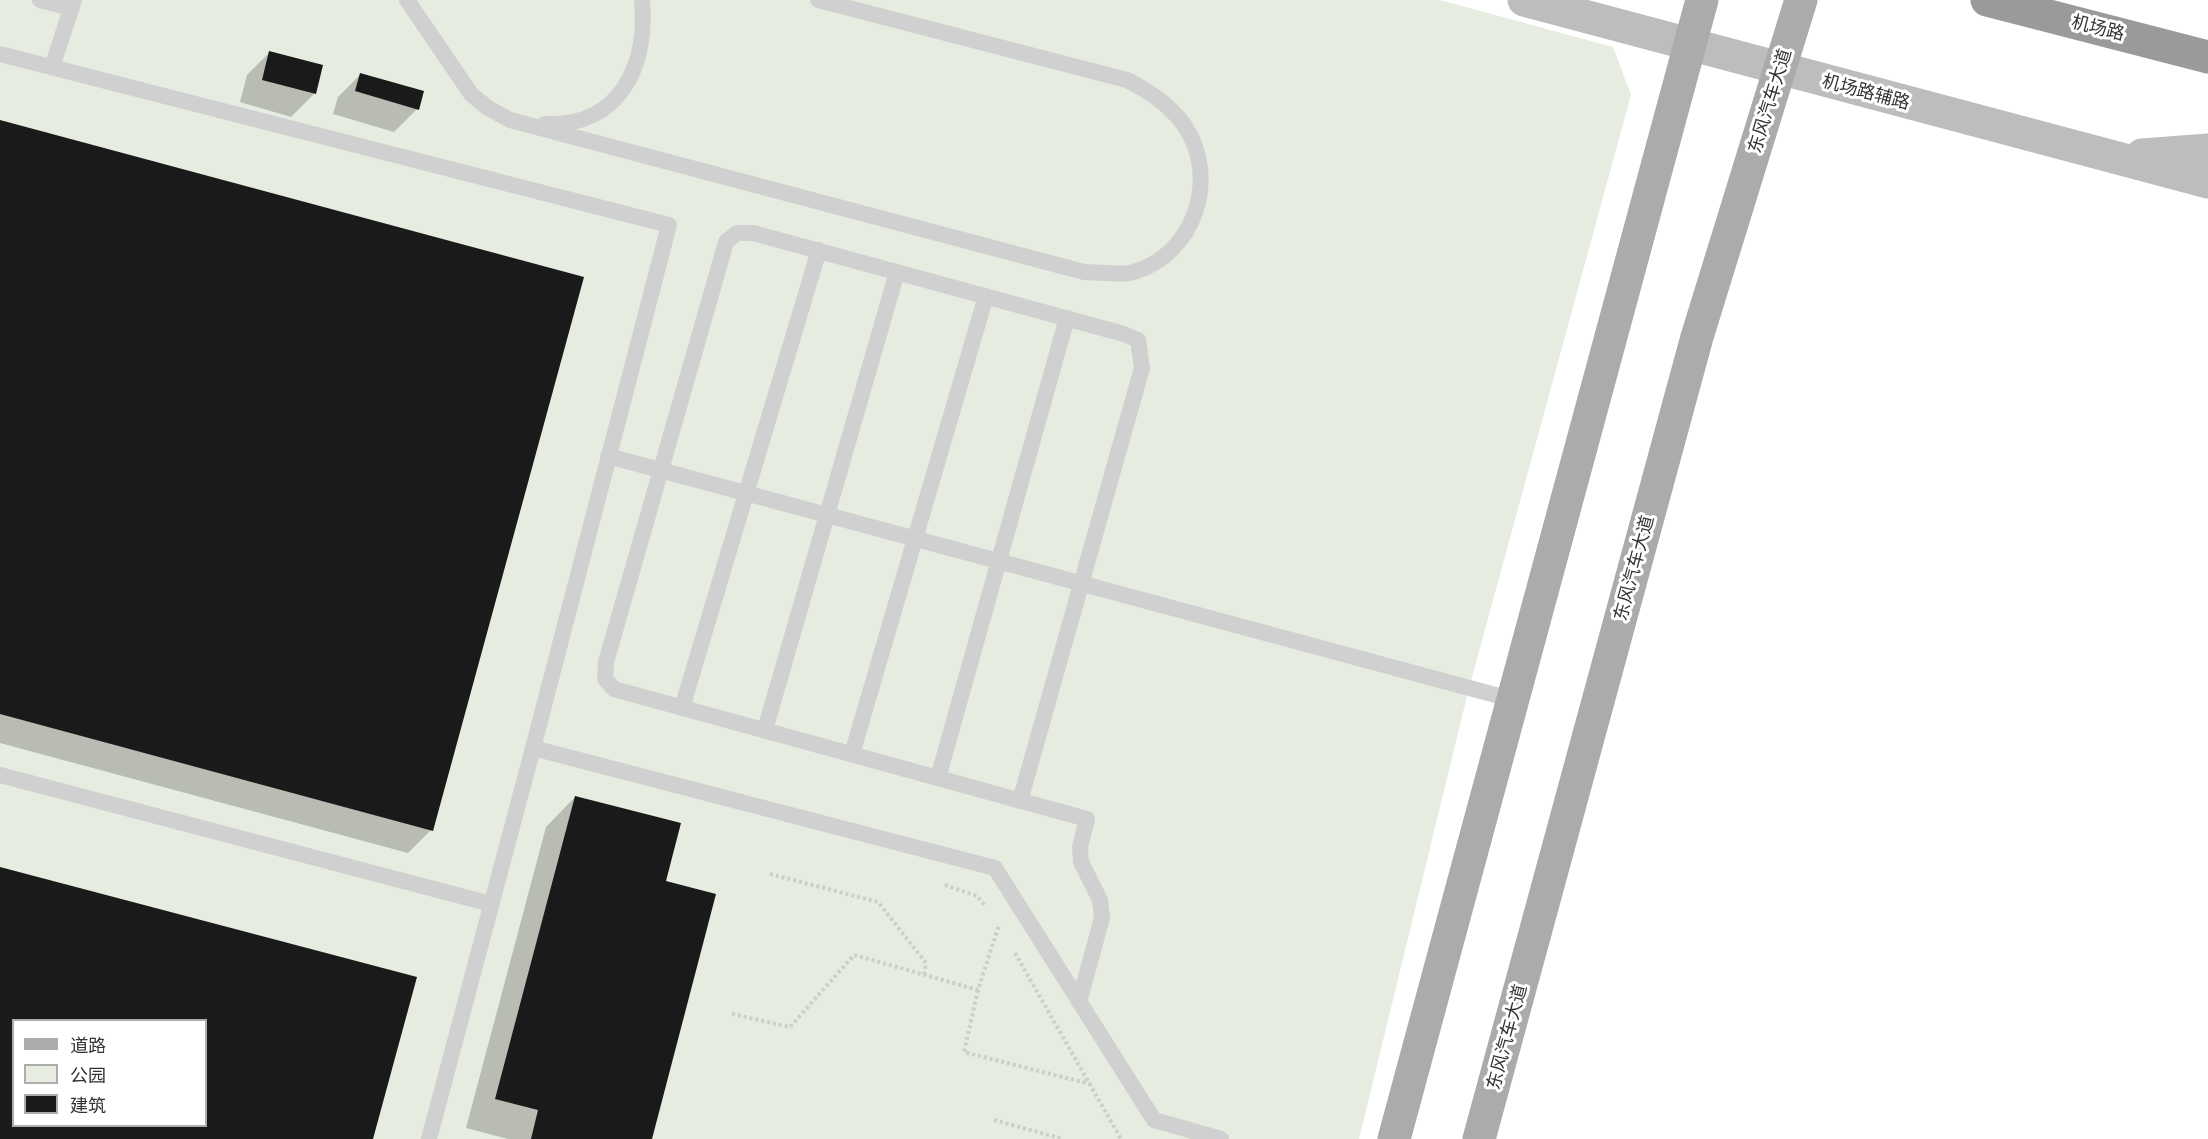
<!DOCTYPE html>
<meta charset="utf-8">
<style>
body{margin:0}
#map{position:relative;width:2208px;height:1139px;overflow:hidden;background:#fff;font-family:Lato,"Noto Sans SC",sans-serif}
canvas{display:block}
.legend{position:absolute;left:12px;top:1019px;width:195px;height:108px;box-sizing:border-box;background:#fff;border:2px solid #adadad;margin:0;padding:8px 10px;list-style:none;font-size:18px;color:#333}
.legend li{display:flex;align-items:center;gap:12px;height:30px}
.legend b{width:30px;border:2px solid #adadad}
</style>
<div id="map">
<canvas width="2208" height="1139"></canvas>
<ul class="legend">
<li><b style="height:8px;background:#ababab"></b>道路</li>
<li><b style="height:16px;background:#e6ecdf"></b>公园</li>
<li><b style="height:16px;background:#1a1a1a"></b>建筑</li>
</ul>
</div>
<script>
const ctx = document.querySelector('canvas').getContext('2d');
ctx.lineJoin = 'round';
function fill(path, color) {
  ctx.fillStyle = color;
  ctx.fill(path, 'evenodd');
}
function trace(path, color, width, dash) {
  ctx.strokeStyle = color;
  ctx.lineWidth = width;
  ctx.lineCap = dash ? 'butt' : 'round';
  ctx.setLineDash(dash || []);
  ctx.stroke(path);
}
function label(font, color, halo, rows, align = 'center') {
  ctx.font = font + ' Lato,"Noto Sans SC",sans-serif';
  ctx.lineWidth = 6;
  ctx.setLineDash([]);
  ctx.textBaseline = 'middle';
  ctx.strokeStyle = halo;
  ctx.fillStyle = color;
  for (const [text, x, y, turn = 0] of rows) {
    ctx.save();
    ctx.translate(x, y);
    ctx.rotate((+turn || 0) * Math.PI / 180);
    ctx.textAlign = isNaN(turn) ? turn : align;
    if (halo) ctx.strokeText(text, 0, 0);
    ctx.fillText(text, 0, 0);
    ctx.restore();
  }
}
fill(new Path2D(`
 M 0,0 L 1440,0 L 1613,47 L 1631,95 L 1469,688 L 1359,1139 L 0,1139 ZM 14,1020 L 206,1020 L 206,1126 L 14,1126 Z`), '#e6ecdf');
fill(new Path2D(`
 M 270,52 L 322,66 L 314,94 L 291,117 L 240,102 L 247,75 Z
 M 361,74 L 417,109 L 394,132 L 333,114 L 338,97 Z
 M 0,121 L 431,830 L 408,853 L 0,743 Z
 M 575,797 L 650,1139 L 508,1139 L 466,1128 L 546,827 Z
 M 0,869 L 372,1139 L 0,1139 ZM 14,1020 L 206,1020 L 206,1126 L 14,1126 Z`), '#0003');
fill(new Path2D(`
 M 269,51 L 323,65 L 316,94 L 262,80 Z
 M 360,73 L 424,91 L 419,110 L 355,91 Z
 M 0,120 L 584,277 L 433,831 L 0,714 Z
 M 575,796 L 681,823 L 666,881 L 716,894 L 652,1139 L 531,1139 L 538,1110 L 495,1099 Z
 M 0,867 L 417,977 L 373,1139 L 0,1139 ZM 14,1020 L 206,1020 L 206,1126 L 14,1126 Z`), '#1a1a1a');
trace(new Path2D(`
 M 770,874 L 878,902 L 926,963 L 924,975
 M 945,885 L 977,896 L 985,906
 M 1015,953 L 1121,1139
 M 978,990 L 964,1052 L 1090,1084
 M 732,1014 L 790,1027 L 854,955 L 978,990 L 999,925
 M 994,1120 L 1063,1139`), '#cdcdcd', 4, [3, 3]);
trace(new Path2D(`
 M 40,0 L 71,8
 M 407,0 L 471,94 L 488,108 L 510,120 L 1084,272 C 1099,272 1120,276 1134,272 C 1195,254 1220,177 1184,125 C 1170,105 1149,91 1127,80 L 818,0
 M 0,54 L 669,225 L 533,748 L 429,1139
 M 52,67 L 74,0
 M 545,124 C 620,127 648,66 642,0
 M 608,456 L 1514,700
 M 682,708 L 819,250
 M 765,730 L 897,272
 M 533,748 L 995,868 L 1154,1120 L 1221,1139
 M 852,754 L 986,296
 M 0,775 L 491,904
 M 938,778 L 1067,318
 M 1020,801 L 1142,368 L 1138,340 L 1124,334 L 753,233 L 737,233 L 726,242 L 606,662 L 605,679 L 614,689 L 1087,819 L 1080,847 L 1081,862 L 1100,900 L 1102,918 L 1079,1002`), '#d0d0d0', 16);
trace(new Path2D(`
 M 1524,0 L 2208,182
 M 2142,155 L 2208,150`), '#bdbdbd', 33);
trace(new Path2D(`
 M 1394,1139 L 1702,0
 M 1479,1139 L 1697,337 L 1801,0`), '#ababab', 33);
trace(new Path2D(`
 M 1987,0 L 2208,57`), '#9a9a9a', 33);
label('18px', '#333', '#fff', [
 ["机场路",2098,28,14],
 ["机场路辅路",1866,92,15],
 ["东风汽车大道",1770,101,-73],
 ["东风汽车大道",1634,568,-75],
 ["东风汽车大道",1507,1037,-75]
]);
</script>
